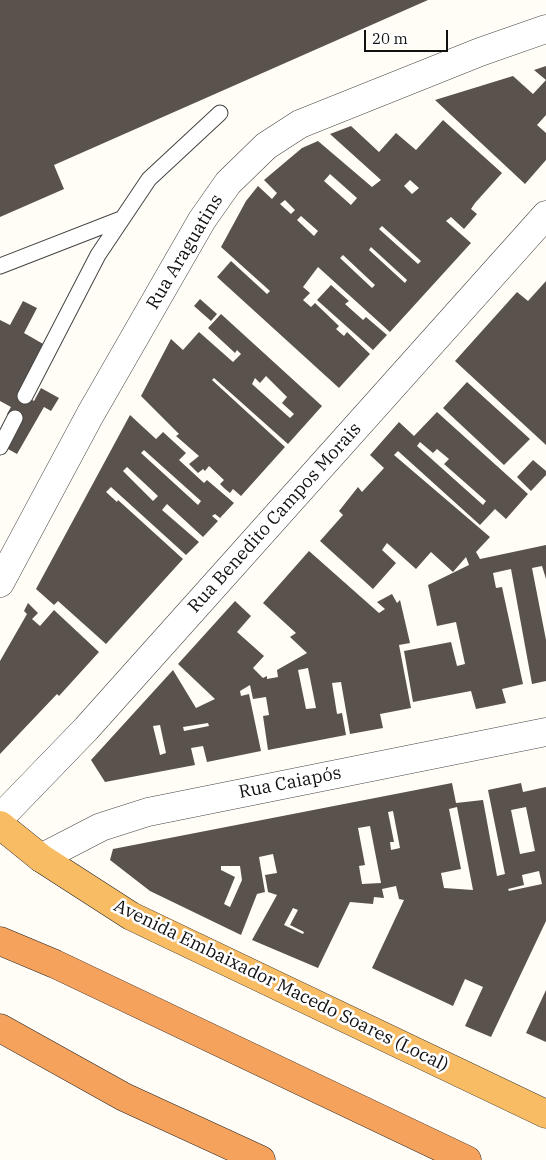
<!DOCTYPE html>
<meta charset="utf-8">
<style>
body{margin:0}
#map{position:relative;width:546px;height:1160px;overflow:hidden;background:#fffdf5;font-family:"IBM Plex Serif",serif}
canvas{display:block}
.scale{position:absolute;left:364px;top:30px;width:84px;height:22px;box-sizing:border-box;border:2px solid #111;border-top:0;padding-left:6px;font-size:15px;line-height:18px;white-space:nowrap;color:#111;-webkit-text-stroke:4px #fff;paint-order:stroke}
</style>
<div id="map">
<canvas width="546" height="1160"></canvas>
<div class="scale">20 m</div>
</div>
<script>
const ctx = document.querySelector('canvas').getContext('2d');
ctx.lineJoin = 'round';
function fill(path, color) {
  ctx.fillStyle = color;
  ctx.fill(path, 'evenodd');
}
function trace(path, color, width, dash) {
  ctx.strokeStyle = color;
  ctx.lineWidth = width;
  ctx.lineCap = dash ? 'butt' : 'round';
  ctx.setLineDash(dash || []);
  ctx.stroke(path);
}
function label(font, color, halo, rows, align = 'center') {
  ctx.font = font + ' "IBM Plex Serif",serif';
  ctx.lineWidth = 5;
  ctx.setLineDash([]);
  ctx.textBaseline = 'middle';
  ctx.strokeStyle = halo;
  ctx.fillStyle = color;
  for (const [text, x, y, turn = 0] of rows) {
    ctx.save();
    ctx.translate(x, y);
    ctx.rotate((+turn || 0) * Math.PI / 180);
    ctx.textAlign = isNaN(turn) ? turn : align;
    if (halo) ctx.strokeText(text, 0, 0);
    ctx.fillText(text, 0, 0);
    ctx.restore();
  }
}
fill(new Path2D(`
 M 0,0 L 428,0 L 54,165 L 64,189 L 0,217 Z
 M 546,66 L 546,115 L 537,125 L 546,133 L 546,160 L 525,184 L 435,100 L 513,76 L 533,94 L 546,80 L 534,70 Z
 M 443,120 L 502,173 L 475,203 L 471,209 L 477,214 L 464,229 L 451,217 L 446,221 L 471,243 L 390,332 L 318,267 L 303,287 L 310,293 L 303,300 L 311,307 L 315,303 L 339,326 L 336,329 L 344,336 L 347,332 L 370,354 L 339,388 L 217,277 L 231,261 L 267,294 L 270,291 L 221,247 L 246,201 L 258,186 L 272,199 L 277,193 L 264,180 L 302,148 L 318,141 L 372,187 L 381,180 L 330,134 L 351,126 L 379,152 L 396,133 L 416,150 ZM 330,174 L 357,198 L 351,205 L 324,181 ZM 410,180 L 419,188 L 412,194 L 404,186 ZM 285,200 L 295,210 L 291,214 L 280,204 ZM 301,216 L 318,231 L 314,236 L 297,220 ZM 382,226 L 421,261 L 418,264 L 379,229 ZM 371,247 L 407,280 L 405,283 L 369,250 ZM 343,255 L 375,285 L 372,288 L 340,258 Z
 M 546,281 L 546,445 L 455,361 L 517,292 L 528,301 Z
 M 331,285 L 349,301 L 345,304 L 363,320 L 366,317 L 387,335 L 373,350 L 317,300 Z
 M 200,299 L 217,314 L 211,321 L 194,306 Z
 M 23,301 L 37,308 L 24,333 L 45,345 L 25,396 L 34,401 L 41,388 L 59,398 L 51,411 L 44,407 L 17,454 L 8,449 L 22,422 L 7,414 L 11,407 L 0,401 L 0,320 L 10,325 Z
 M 221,314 L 322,406 L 288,444 L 214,378 L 212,380 L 285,447 L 241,496 L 233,489 L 230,493 L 224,488 L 220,484 L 224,480 L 209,466 L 205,471 L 203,469 L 198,473 L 189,464 L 199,456 L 176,436 L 179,434 L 141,396 L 171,339 L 183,350 L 199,332 L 233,362 L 241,354 L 237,350 L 235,353 L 208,328 ZM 266,376 L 287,397 L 282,403 L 294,414 L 290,418 L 252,384 L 255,378 L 260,383 Z
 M 467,382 L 530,439 L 504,465 L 443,408 Z
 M 437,412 L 528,494 L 506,519 L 495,509 L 480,525 L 398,451 L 394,455 L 490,537 L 476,552 L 480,559 L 546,545 L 546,579 L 542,566 L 532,568 L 546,640 L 546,681 L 532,684 L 511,569 L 493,573 L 496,588 L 502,587 L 523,684 L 502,689 L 506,703 L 476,709 L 471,691 L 413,702 L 404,651 L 451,642 L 457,666 L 465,664 L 456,622 L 437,626 L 428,585 L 469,565 L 466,557 L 453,572 L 431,552 L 416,569 L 387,543 L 382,550 L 396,563 L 373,589 L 320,541 L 343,515 L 339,511 L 358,487 L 362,492 L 384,468 L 370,455 L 399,422 L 414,436 ZM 420,442 L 433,453 L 437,449 L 449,459 L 444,464 L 486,501 L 483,505 L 417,446 Z
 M 130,415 L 156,439 L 163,432 L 186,453 L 179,460 L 204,483 L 207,480 L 234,503 L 220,518 L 215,514 L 212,516 L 218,521 L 203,537 L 167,504 L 162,510 L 199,542 L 186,555 L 111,487 L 106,492 L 117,502 L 118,500 L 183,559 L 106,644 L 58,601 L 54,605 L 36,589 ZM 144,450 L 201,501 L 198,505 L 141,453 ZM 127,467 L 158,496 L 153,501 L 123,471 Z
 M 533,460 L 546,471 L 546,475 L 531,491 L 517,477 Z
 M 309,551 L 379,613 L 385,609 L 377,602 L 392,594 L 397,603 L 400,600 L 410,643 L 399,645 L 411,708 L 380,714 L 383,728 L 350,734 L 341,682 L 332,683 L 337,714 L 342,713 L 346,735 L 268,750 L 263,716 L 269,715 L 266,697 L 253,699 L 250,685 L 240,691 L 241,696 L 249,694 L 261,751 L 207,762 L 203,746 L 191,748 L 195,765 L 105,782 L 91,760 L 173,670 L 196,708 L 215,699 L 178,664 L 235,601 L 251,616 L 237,632 L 264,656 L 253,668 L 263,678 L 267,676 L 267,679 L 278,677 L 277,670 L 307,653 L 290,637 L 296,633 L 263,603 ZM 308,668 L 316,708 L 306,709 L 298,670 ZM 208,723 L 209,726 L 184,731 L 183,727 ZM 160,725 L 166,753 L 160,755 L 153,726 Z
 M 28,603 L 38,613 L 32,619 L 40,626 L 54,610 L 99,652 L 59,696 L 57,694 L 0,754 L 0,661 L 27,614 L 24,611 Z
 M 452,783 L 456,803 L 483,800 L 497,876 L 505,874 L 488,790 L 521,783 L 523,792 L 546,787 L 546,921 L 491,1037 L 465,1026 L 483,987 L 465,979 L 453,1006 L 372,968 L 404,900 L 399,899 L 396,886 L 382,889 L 384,898 L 374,897 L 373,904 L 350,902 L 318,968 L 252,940 L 277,895 L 268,892 L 265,875 L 277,873 L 273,854 L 259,857 L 265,892 L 257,894 L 241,935 L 150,891 L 110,860 L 113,849 ZM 457,807 L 473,890 L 444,888 L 441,873 L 461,869 L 449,809 ZM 526,807 L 535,851 L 520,854 L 511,810 ZM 393,811 L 400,848 L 391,850 L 390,842 L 394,842 L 388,812 ZM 370,826 L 381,883 L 362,884 L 359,866 L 365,865 L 358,828 ZM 221,866 L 240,866 L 242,880 L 230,907 L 224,904 L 235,877 L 221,870 ZM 539,871 L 542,884 L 509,891 L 508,889 L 524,885 L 522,875 ZM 293,908 L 298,910 L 290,925 L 304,932 L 303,934 L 284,925 Z
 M 546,990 L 546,1042 L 526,1033 Z`), '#5a524d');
const service = new Path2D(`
 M 0,266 L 121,219
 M 25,396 L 98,255 L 149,179 L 220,113
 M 0,447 L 15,418`);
const minor = new Path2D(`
 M 0,583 L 90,415 L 202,220 L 228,183 L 266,146 L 300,124 L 480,52 L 546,29
 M 0,818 L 86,729 L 546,215
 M 41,858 L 101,827 L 148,812 L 546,732`);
const trunk = new Path2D(`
 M 0,825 L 41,858 L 131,916 L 546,1114`);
const motorway = new Path2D(`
 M 0,941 L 55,964 L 467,1160
 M 0,1028 L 124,1097 L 261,1160`);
trace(service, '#444', 17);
trace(minor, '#444', 29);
trace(trunk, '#222', 29);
trace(motorway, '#222', 29);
trace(service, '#fff', 15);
trace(minor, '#fff', 28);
trace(trunk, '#f7bc64', 28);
trace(motorway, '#f5a25d', 28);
label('18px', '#111', '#fff', [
 ["Rua Araguatins",185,252,-59],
 ["Rua Benedito Campos Morais",275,518,-48],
 ["Rua Caiapós",290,783,-11],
 ["Avenida Embaixador Macedo Soares (Local)",281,986,26]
]);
</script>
